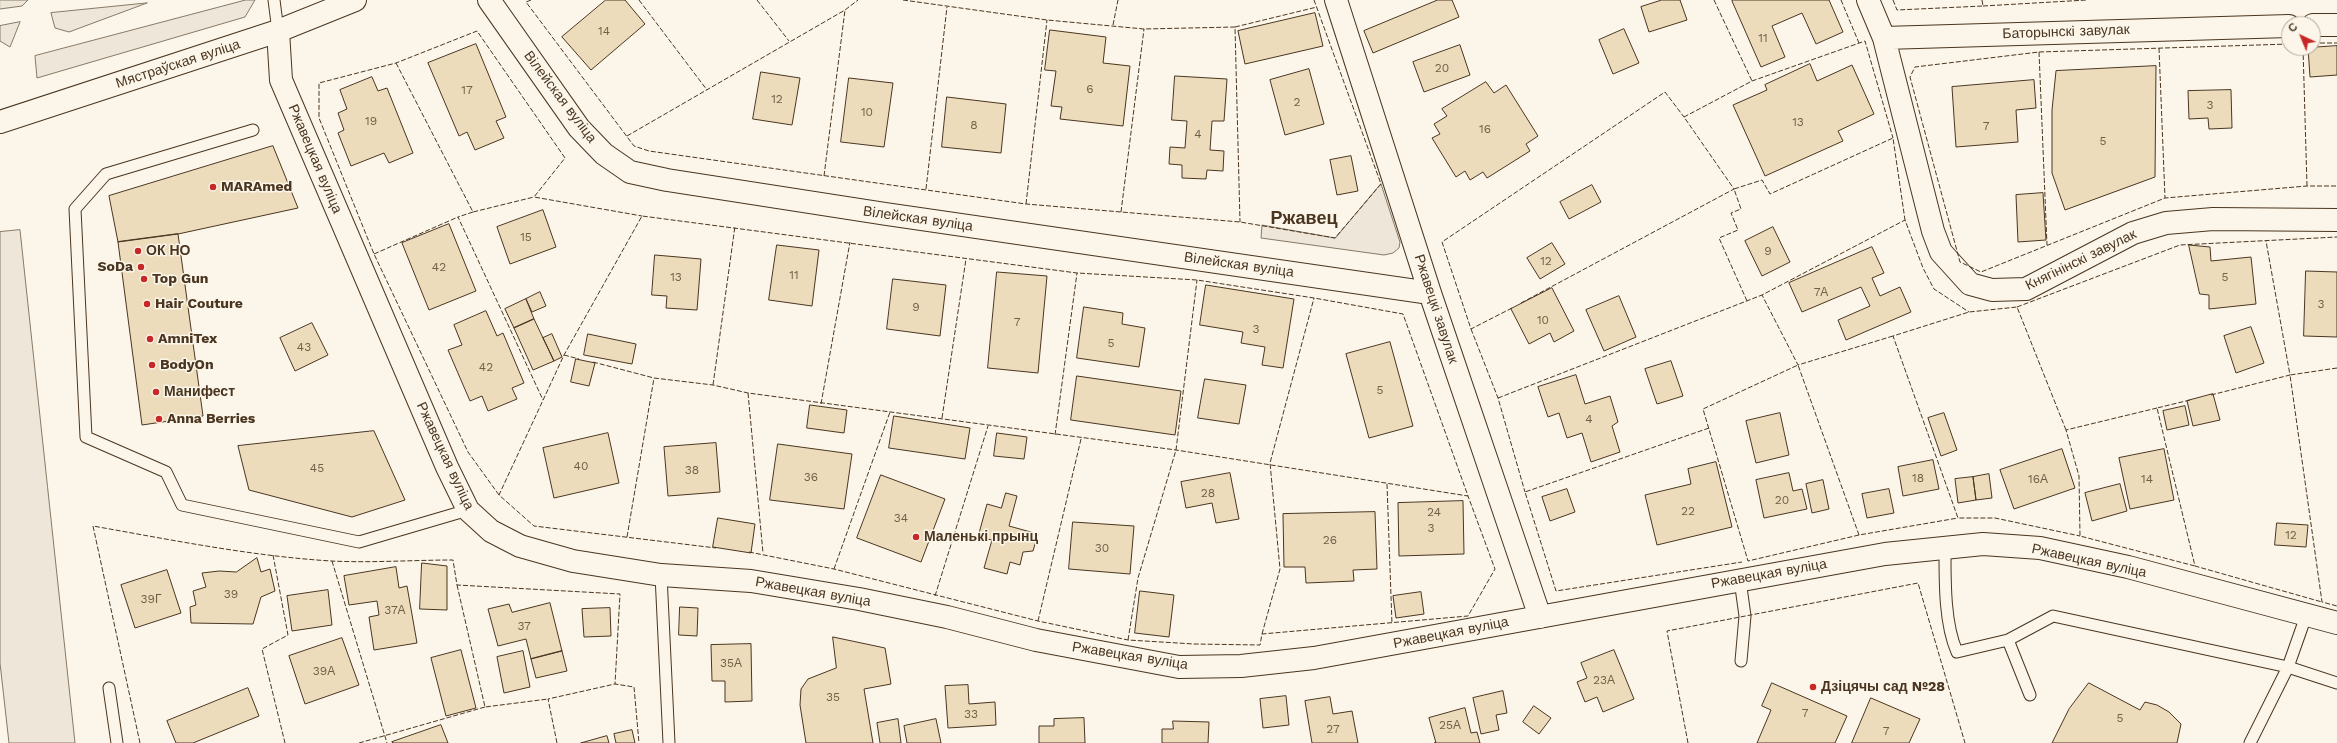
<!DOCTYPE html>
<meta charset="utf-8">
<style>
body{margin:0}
#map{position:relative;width:2337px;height:743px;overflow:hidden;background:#fbf6e9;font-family:"Work Sans",sans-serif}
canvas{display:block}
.north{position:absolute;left:2281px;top:16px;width:40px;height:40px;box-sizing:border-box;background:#fbf6e9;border:1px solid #b4a999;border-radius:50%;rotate:316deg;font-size:11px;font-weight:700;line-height:16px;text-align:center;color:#4a3520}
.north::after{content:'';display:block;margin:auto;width:14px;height:18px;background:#c62828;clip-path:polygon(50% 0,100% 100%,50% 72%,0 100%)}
</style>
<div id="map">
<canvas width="2337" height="743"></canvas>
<div class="north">С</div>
</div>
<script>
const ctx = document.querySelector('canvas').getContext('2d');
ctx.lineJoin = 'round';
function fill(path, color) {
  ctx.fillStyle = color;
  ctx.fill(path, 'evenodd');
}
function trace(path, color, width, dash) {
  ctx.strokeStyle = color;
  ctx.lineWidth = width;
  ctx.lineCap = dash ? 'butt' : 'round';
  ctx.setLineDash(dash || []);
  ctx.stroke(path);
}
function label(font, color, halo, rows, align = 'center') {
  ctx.font = font + ' "Work Sans",sans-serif';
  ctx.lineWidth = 3;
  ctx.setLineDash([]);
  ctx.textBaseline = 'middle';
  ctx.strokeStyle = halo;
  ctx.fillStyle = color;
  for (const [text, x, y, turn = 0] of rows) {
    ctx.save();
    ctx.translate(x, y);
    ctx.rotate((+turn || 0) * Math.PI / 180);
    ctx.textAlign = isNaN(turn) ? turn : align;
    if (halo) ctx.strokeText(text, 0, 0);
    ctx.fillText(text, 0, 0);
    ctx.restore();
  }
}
const green = new Path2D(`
 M 0,0 L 28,0 L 22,6 L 0,9 Z
 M 246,0 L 255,0 L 245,17 L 37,78 L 35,56 Z
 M 147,3 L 69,32 L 55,28 L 51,13 Z
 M 20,22 L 10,47 L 0,41 L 0,26 Z
 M 1381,184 L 1400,242 L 1399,248 L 1393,253 L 1384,255 L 1261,238 L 1262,225 L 1335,238 Z
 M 20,230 L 75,743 L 9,743 L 0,663 L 0,232 Z`);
fill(green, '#ede6d9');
trace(green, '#887966', 1);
const building = new Path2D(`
 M 606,0 L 625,0 L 645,24 L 591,70 L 562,37 Z
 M 1438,0 L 1452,0 L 1459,17 L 1373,53 L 1364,31 Z
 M 1662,0 L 1680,0 L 1687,20 L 1649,32 L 1641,7 Z
 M 1734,0 L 1829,0 L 1843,32 L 1816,44 L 1802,13 L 1772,26 L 1785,57 L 1761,67 L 1732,1 Z
 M 1315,13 L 1323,46 L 1245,64 L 1238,31 Z
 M 1624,29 L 1639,63 L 1613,74 L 1599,40 Z
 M 1050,30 L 1106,37 L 1103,63 L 1130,66 L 1123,126 L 1060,119 L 1062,107 L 1051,106 L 1056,71 L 1045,70 Z
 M 476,44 L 506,117 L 496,121 L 504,138 L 475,150 L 467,132 L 459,136 L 428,63 Z
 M 1460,45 L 1470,75 L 1424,92 L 1413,62 Z
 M 2337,46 L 2337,75 L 2310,77 L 2308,48 Z
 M 1810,64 L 1817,81 L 1852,65 L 1874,114 L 1838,131 L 1843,141 L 1765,176 L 1733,105 L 1767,90 L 1765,85 Z
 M 2156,66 L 2155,177 L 2065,210 L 2052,173 L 2052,110 L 2056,71 Z
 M 1309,69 L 1324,124 L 1285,135 L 1270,80 Z
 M 761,72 L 800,78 L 792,125 L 753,119 Z
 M 1175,76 L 1227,79 L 1224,121 L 1212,121 L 1210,150 L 1224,151 L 1223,171 L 1207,170 L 1206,179 L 1182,178 L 1182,165 L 1169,164 L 1170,147 L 1185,148 L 1187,121 L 1172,120 Z
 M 372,77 L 378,91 L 387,88 L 413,153 L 389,163 L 384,153 L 351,166 L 338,133 L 344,130 L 338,113 L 347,109 L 340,90 Z
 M 849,78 L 893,83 L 884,147 L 841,142 Z
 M 2034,80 L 2036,108 L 2016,110 L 2018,142 L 1956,147 L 1952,87 Z
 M 1486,82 L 1494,93 L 1506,85 L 1538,136 L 1526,144 L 1530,151 L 1487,178 L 1483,172 L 1470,180 L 1465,171 L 1456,177 L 1432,138 L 1440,134 L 1434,124 L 1447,116 L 1442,109 Z
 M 2231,90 L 2232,128 L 2209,129 L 2208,118 L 2189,119 L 2188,91 Z
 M 947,97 L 1006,104 L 1001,153 L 942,147 Z
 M 273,146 L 298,208 L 178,234 L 118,242 L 109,196 Z
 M 1351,156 L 1358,191 L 1337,195 L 1330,160 Z
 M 1592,185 L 1601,202 L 1569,219 L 1560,202 Z
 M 2043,193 L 2046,240 L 2018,242 L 2016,195 Z
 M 543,210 L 556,247 L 510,264 L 497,227 Z
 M 449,224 L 476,291 L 429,310 L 402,243 Z
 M 1773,227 L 1790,262 L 1762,276 L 1745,241 Z
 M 178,234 L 203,416 L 142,425 L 118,242 Z
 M 1552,243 L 1565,264 L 1540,279 L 1527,258 Z
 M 777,245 L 819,250 L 812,306 L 769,300 Z
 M 2189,245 L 2210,247 L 2211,261 L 2251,257 L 2256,304 L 2209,309 L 2209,295 L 2200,294 Z
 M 1872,247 L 1884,273 L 1872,278 L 1880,296 L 1900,287 L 1911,312 L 1846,340 L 1838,320 L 1870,306 L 1861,287 L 1802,312 L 1789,283 Z
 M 655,255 L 701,259 L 697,310 L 666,308 L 667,296 L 652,295 Z
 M 2306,271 L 2337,272 L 2337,337 L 2304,336 Z
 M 997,272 L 1047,276 L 1038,373 L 988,368 Z
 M 893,279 L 946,285 L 940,336 L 887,329 Z
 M 1206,285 L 1294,299 L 1283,368 L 1262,365 L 1265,347 L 1241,343 L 1243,332 L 1200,325 Z
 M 1552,288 L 1574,331 L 1554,342 L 1550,333 L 1529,344 L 1511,309 Z
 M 540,292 L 546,306 L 532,312 L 526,299 Z
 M 1619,296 L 1636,337 L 1604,351 L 1586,310 Z
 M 526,299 L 534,319 L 514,328 L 505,309 Z
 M 1084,307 L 1123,313 L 1122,324 L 1145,328 L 1139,367 L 1077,358 Z
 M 486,311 L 497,336 L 503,333 L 524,383 L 512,388 L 517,399 L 488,411 L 482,396 L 470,401 L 448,350 L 462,345 L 454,325 Z
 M 534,319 L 554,361 L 533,370 L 514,328 Z
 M 312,323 L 328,355 L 295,371 L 280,338 Z
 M 2251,327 L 2264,363 L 2236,373 L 2224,336 Z
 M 552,334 L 562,357 L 554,361 L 543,338 Z
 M 588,334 L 636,344 L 632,364 L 584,355 Z
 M 1390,342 L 1413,426 L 1369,438 L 1346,354 Z
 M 576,359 L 595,363 L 589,386 L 571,382 Z
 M 1671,361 L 1683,396 L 1657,404 L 1645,369 Z
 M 1576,375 L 1585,404 L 1610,396 L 1618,422 L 1612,426 L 1620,452 L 1591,462 L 1582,433 L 1567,438 L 1559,413 L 1548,417 L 1538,387 Z
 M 1077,376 L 1181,391 L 1175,435 L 1071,420 Z
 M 1205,379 L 1246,385 L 1239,424 L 1198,418 Z
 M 2213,394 L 2220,420 L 2193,426 L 2187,401 Z
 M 810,405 L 847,410 L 844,433 L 807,428 Z
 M 2185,406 L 2189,425 L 2167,430 L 2163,411 Z
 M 1780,413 L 1789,455 L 1756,463 L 1746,421 Z
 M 1944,413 L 1957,450 L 1941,456 L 1928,418 Z
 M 894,416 L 970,428 L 965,459 L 889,448 Z
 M 374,431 L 405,500 L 352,517 L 249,490 L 238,446 Z
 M 608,433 L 619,483 L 554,498 L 543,448 Z
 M 997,433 L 1027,437 L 1024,459 L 994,456 Z
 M 716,443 L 720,492 L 668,496 L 664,447 Z
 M 778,444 L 852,454 L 844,509 L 770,500 Z
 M 2062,449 L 2075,488 L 2014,509 L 2000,470 Z
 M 2164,449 L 2174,500 L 2130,509 L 2119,458 Z
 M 1933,460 L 1939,489 L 1903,496 L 1898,467 Z
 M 1716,462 L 1732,527 L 1657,545 L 1645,495 L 1691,484 L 1688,469 Z
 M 1230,473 L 1239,519 L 1216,523 L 1212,503 L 1186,508 L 1181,482 Z
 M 1789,473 L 1793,491 L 1802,489 L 1807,509 L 1764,518 L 1756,480 Z
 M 1989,474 L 1992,498 L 1976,500 L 1973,477 Z
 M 881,475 L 945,499 L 921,562 L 857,538 Z
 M 1973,477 L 1976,500 L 1958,503 L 1955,479 Z
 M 1823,480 L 1829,509 L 1812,513 L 1806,484 Z
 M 2120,484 L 2127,511 L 2092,521 L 2085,493 Z
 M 1567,489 L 1575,512 L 1550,521 L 1542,497 Z
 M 1889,489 L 1894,513 L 1867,518 L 1862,494 Z
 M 1006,493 L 1017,496 L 1009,526 L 1038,534 L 1033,551 L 1023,552 L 1020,565 L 1010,562 L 1007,574 L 984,568 L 992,540 L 978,537 L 987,504 L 1001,508 Z
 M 1463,501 L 1464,554 L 1399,556 L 1398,503 Z
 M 1375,512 L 1377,569 L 1353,570 L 1354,581 L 1306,583 L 1305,567 L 1284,567 L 1283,514 Z
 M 718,518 L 755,524 L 751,553 L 713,547 Z
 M 1073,522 L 1134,526 L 1130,574 L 1069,569 Z
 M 2277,523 L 2308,525 L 2306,547 L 2275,545 Z
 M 257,558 L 261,572 L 270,569 L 275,591 L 261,597 L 253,624 L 191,623 L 190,607 L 196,605 L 193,591 L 206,587 L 202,573 L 219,571 L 236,572 Z
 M 422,563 L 447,566 L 447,610 L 420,609 Z
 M 396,567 L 399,588 L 407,586 L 417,643 L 374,650 L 369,617 L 379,615 L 377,601 L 349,605 L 344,576 Z
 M 167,570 L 181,613 L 135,628 L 121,585 Z
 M 328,590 L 332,625 L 292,631 L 287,596 Z
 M 1140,591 L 1174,595 L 1169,637 L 1135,633 Z
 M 1421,592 L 1424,614 L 1396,618 L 1393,596 Z
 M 550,603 L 562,651 L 531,659 L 526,639 L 498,646 L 488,609 L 509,604 L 512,612 Z
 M 680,607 L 698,608 L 697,636 L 679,635 Z
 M 610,608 L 611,636 L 584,637 L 582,609 Z
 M 833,637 L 885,648 L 891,684 L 864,689 L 873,743 L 806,743 L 800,705 L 801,689 L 808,679 L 836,668 Z
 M 342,638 L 359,685 L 305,704 L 289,656 Z
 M 751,644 L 752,701 L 725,702 L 725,681 L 712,681 L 711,645 Z
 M 461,650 L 476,708 L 446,716 L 431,658 Z
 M 1614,650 L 1634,699 L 1603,712 L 1597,697 L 1585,702 L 1577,682 L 1587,678 L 1581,663 Z
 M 523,651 L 530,687 L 504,693 L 497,657 Z
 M 562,651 L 567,671 L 536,678 L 531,659 Z
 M 1772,683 L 1847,716 L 1835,743 L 1757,743 L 1771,710 L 1762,706 Z
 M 2089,683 L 2140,710 L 2145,702 L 2157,705 L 2169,712 L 2181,724 L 2177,743 L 2052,743 L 2069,709 Z
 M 968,685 L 969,704 L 995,702 L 996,725 L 948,728 L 945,686 Z
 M 248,688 L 259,716 L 193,743 L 176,743 L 167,721 Z
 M 1503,691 L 1507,713 L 1496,715 L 1499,730 L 1481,734 L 1473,698 Z
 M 1286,696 L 1289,725 L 1263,728 L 1260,699 Z
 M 1330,697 L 1333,714 L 1352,711 L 1358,743 L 1312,743 L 1305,701 Z
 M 1871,698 L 1920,719 L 1909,743 L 1852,743 Z
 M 1534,706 L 1551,718 L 1539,734 L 1523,722 Z
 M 1465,708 L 1471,733 L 1477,732 L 1480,743 L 1434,743 L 1436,743 L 1429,718 Z
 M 1084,718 L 1085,743 L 1039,743 L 1039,726 L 1054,726 L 1054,719 Z
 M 898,719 L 901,743 L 880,743 L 877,723 Z
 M 936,719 L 941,743 L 907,743 L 904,726 Z
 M 1173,721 L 1209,722 L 1208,743 L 1162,743 L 1162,729 L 1173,729 Z
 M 441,725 L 448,743 L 393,743 L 392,742 Z
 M 632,730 L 635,743 L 616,743 L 614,734 Z
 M 607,736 L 609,743 L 581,743 Z`);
fill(building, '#ecdcbc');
trace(building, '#4a3520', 1);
const service = new Path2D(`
 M 274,0 L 278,31
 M 253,130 L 106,174 L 75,209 L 86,437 L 166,472 L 182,505 L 359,542 L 468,510
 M 1945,546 C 1945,578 1944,623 1957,652 L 2008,640
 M 661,575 L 669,743
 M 1740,580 L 1745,616 L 1741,661
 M 109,688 L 117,743
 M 2030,695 L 2008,640 L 2053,616 L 2288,667 L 2337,683
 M 2250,743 L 2288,667 L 2306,616`);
const minor = new Path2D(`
 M 489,0 L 579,128 L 604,154 L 630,172 L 667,180 L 886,214 L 1430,293
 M 1336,0 L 1430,293 L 1540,617
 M 1868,0 L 1884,38 L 1933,231 L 1941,252 L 1970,284 L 1992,290 L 2026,289 L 2133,233 L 2166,223 L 2213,219 L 2337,220
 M 2313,25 L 2337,25
 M 278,31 L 281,80 L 447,467 L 468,510 L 491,531 L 520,546 L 573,561 L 661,575 L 751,581 L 859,599 L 947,617 L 1036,640 L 1179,667 L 1241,666 L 1314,658 L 1885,554 L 1983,544 L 2040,548 L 2128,567 L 2337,623
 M 1884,38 L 2289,26`);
const tertiary = new Path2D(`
 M 0,122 L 278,31 L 355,0`);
trace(service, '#4a3520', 13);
trace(minor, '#4a3520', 24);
trace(tertiary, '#4a3520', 24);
trace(service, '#fbf6e9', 11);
trace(minor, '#fbf6e9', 22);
trace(tertiary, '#fbf6e9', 22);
trace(new Path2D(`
 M 531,0 L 526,2 L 634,146 L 649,151 L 1026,204 L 1240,222 L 1335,238 L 1381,184 L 1314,0
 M 639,0 L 707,90
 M 757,0 L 789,41
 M 903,0 L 1047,20 L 1144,29 L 1235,27 L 1240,222
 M 1714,0 L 1752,81
 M 1841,0 L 1859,43
 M 1893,0 L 1897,10 L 1983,6 L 1982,0
 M 1983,6 L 2087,0
 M 1113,25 L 1118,0
 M 1235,27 L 1317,7
 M 2313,43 L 2337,43
 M 2289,44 L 2039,52 L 1915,67 L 1910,77 L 1960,262 L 1981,272 L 2165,198 L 2307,186 L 2337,186
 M 2159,48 L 2165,198
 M 2303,48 L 2307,186
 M 2039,52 L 2047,245
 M 396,63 L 473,212 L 534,197
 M 627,136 L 845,10 L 858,0
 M 824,176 L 845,10
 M 926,189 L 947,7
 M 1026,204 L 1047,20
 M 473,212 L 458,217 L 543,400
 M 1121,212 L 1144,29
 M 374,254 L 458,217
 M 1747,301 L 1719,238 L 1738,230 L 1731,213 L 1741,209 L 1734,189 L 1762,180 L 1770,194 L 1893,138 L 1905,220
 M 1521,303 L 1734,189 L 1684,117 L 1752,81 L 1865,41 L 1893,138
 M 2017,307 L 2180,245 L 2337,237
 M 1512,308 L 1471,329 L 1442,242 L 1665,92 L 1684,117
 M 1471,329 L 1498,398 L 1525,492
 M 1893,336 L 1798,365 L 1762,295 L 1905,220 L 1923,268 L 1934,289 L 1969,312
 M 564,355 L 579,359
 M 593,362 L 654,378 L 713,385 L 748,393 L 1176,450 L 1468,496 L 1403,314 L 1314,298 L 1197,280 L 1077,273 L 642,216 L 564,355 L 499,495 L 534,526 L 716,548
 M 2337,368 L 2290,375 L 2322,602 L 2337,606
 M 713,385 L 735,226
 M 748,393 L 763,553
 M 2211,395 L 2290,375 L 2266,241
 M 1498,398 L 1762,295
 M 2190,400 L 2157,408 L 2195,566 L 2322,602
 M 821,404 L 850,242
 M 2157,408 L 2066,430 L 2079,476 L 2080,536 L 2195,566
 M 942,418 L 966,259
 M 1709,428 L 1525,492 L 1556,591 L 1742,562
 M 2066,430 L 2017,307 L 1969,312 L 1893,336 L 1958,518 L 1995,518 L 2080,536
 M 1055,435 L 1077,273
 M 1387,484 L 1392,624
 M 499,495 L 468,452 L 374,254 L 319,118 L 319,83 L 396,63 L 477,31 L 565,158 L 534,197 L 642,216
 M 1859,535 L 1748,561 L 1703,409 L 1798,365 L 1859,535 L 1958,518
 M 627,537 L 654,378
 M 749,552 L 834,569 L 1038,621 L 1128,640 L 1194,644 L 1260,645 L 1262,634 L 1468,616 L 1495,569 L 1468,496
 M 273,555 L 288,635 L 262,649 L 285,743
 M 332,561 L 387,743
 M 834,569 L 890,412
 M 457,585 L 485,707 L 548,699
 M 935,596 L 988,426
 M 1038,621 L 1081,439
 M 1262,634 L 1280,569 L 1270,463 L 1314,298
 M 1128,640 L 1138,578 L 1176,450 L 1197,280
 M 140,743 L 93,526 C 172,540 251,556 331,561 C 372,563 413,560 453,560 L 457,585 L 620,594 L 615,684
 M 359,743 L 485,707
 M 557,743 L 548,699 L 615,684 L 634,687 L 639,743
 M 1688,743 L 1667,631 L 1918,583 L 1965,743`), '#4a3520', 1, [5, 2]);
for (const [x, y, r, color] of [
 [213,187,4,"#c62828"],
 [138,251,4,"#c62828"],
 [141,267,4,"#c62828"],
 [144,279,4,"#c62828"],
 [147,304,4,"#c62828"],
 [150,339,4,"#c62828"],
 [152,365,4,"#c62828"],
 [156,392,4,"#c62828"],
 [159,419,4,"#c62828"],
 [916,537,4,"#c62828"],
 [1813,687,4,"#c62828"]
]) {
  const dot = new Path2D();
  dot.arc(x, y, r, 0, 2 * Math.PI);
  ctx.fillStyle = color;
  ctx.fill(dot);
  trace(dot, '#fbf6e9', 1.5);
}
label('12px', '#725f47', null, [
 ["14",604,31],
 ["11",1763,38],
 ["20",1442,68],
 ["6",1090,89],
 ["17",467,90],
 ["12",777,99],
 ["2",1297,102],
 ["3",2210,105],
 ["10",867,112],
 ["19",371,121],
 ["13",1798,122],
 ["8",974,125],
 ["7",1986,126],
 ["16",1485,129],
 ["4",1198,134],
 ["5",2103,141],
 ["15",526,237],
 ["9",1768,251],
 ["12",1546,261],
 ["42",439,267],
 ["11",794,275],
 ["13",676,277],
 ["5",2225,277],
 ["7А",1821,292],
 ["3",2321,304],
 ["9",916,307],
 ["10",1543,320],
 ["7",1017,322],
 ["3",1256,329],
 ["5",1111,343],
 ["43",304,347],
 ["42",486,367],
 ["5",1380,390],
 ["4",1589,419],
 ["40",581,466],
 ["45",317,468],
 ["38",692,470],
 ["36",811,477],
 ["18",1918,478],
 ["16А",2038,479],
 ["14",2147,479],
 ["28",1208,493],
 ["20",1782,500],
 ["22",1688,511],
 ["24",1434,512],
 ["34",901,518],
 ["3",1431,528],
 ["12",2291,535],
 ["26",1330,540],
 ["30",1102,548],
 ["39",231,594],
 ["39Г",151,599],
 ["37А",395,610],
 ["37",524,626],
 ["35А",731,663],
 ["39А",324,671],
 ["23А",1604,680],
 ["35",833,697],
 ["7",1805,713],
 ["33",971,714],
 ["5",2120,718],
 ["25А",1450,725],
 ["27",1333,729],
 ["7",1886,731]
]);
label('14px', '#4a3520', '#fbf6e9', [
 ["Баторынскі завулак",2066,32,-2],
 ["Мястраўская вуліца",178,64,-18],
 ["Вілейская вуліца",560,97,53],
 ["Ржавецкая вуліца",315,159,67],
 ["Вілейская вуліца",918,219,8],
 ["Княгінінскі завулак",2081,260,-26],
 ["Вілейская вуліца",1239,265,8],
 ["Ржавецкі завулак",1436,309,72],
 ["Ржавецкая вуліца",445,456,65],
 ["Ржавецкая вуліца",2089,561,12],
 ["Ржавецкая вуліца",1769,574,-10],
 ["Ржавецкая вуліца",813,592,10],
 ["Ржавецкая вуліца",1451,633,-11],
 ["Ржавецкая вуліца",1130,656,9]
]);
label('bold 14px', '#4a3520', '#fbf6e9', [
 ["MARAmed",221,187],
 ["ОК НО",146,251],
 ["SoDa",133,267,"right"],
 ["Top Gun",152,279],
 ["Hair Couture",155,304],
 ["AmniTex",158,339],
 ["BodyOn",160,365],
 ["Манифест",164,392],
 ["Anna Berries",167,419],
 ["Маленькі прынц",924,537],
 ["Дзіцячы сад №28",1821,687]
], 'left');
label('bold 18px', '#4a3520', '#fbf6e9', [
 ["Ржавец",1304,219]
]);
</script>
